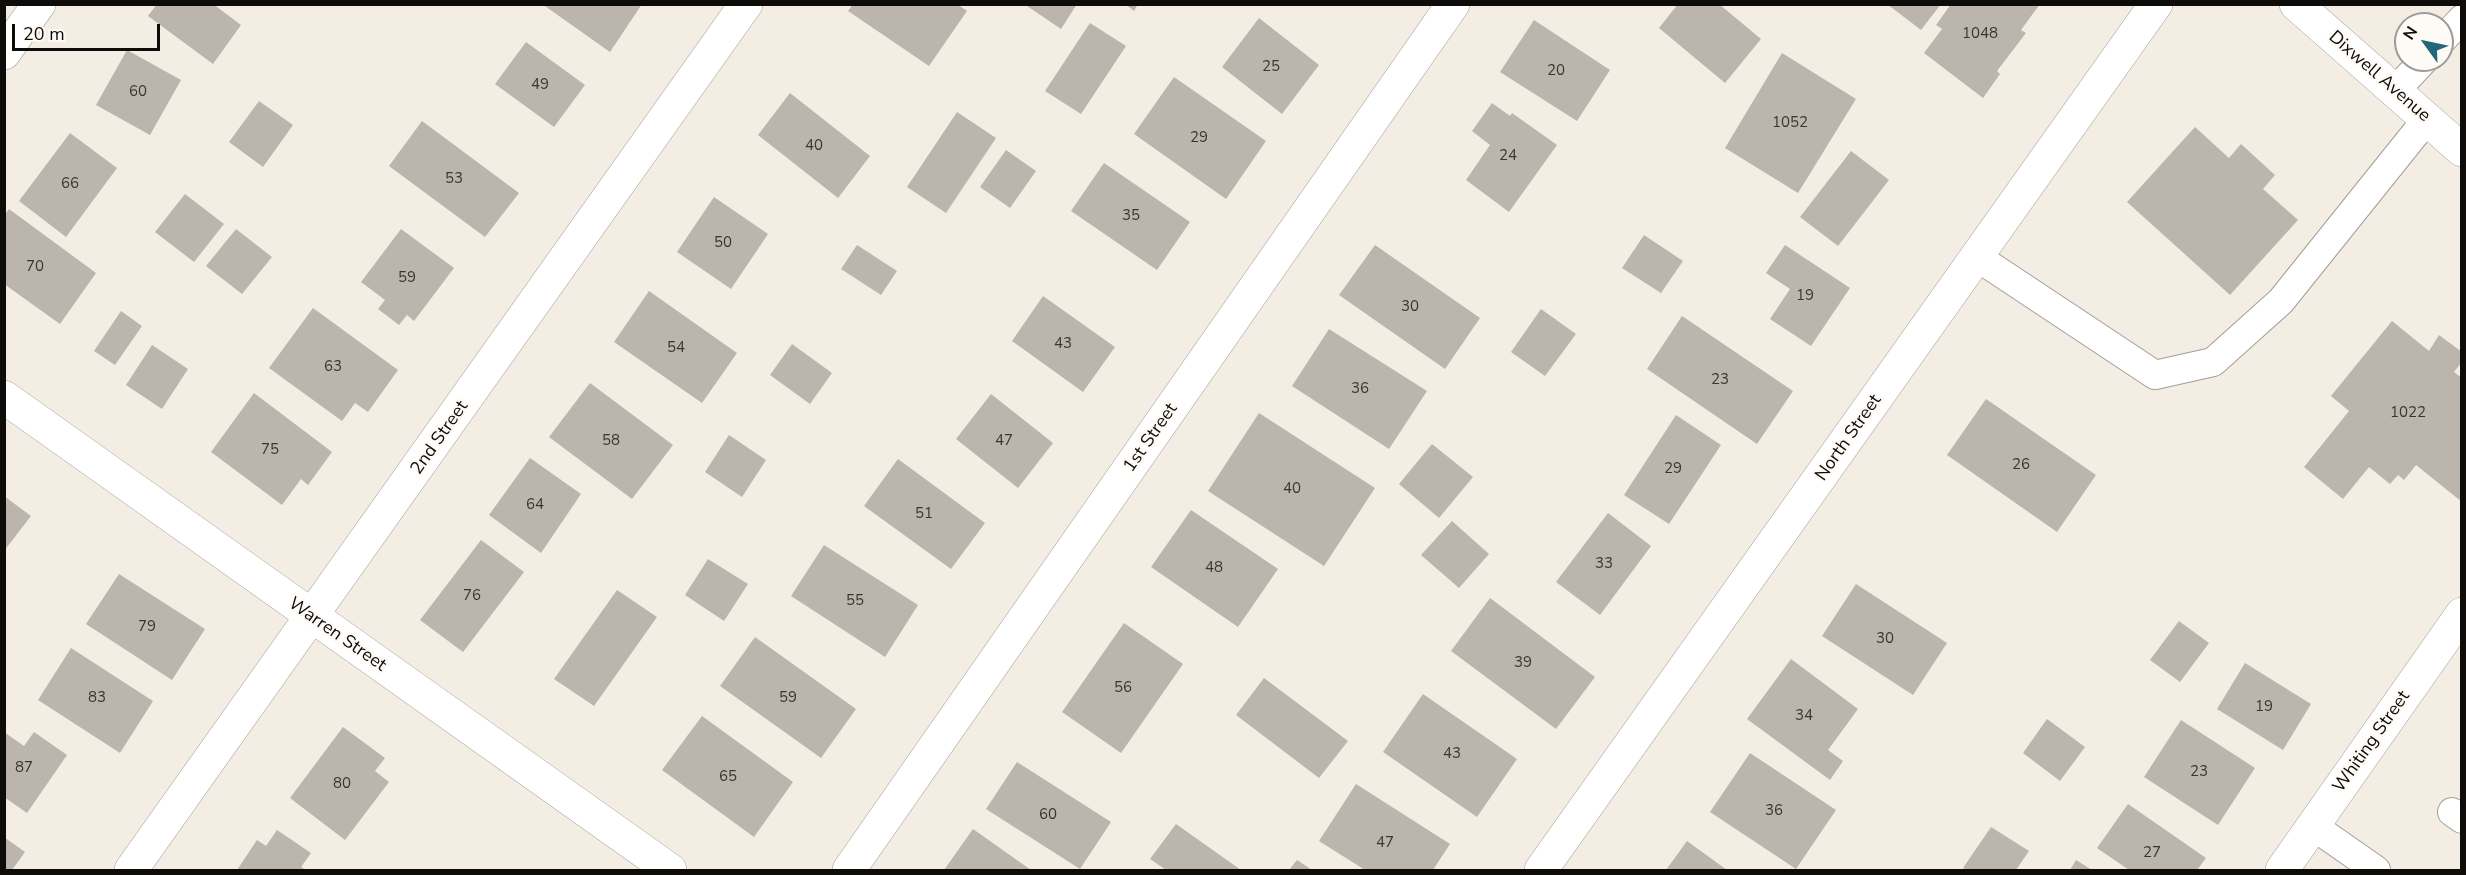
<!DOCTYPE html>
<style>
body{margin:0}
#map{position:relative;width:2466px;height:875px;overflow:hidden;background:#f3ede4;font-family:"Nunito Sans",sans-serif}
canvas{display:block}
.frame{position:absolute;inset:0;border:6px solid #0e0c09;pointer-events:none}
.north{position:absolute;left:2394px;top:12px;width:60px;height:60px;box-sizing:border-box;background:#fefbf6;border:2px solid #9e9b97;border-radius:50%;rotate:303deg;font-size:16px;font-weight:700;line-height:24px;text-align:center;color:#0e0c09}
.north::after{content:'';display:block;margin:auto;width:21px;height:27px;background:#236879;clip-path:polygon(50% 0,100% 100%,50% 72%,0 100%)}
.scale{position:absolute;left:12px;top:24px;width:148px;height:27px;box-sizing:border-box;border:3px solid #0e0c09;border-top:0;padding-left:8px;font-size:18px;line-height:21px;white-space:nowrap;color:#0e0c09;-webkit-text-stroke:4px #fefbf6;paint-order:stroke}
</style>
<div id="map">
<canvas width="2466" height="875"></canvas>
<div class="frame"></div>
<div class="north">N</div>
<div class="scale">20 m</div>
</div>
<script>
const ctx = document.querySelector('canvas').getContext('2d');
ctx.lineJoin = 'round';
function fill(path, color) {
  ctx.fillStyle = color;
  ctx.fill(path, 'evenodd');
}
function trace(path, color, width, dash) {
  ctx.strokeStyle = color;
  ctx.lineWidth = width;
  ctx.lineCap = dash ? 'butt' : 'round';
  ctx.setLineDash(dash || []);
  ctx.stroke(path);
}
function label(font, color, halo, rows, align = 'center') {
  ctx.font = font + ' "Nunito Sans",sans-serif';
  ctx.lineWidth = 5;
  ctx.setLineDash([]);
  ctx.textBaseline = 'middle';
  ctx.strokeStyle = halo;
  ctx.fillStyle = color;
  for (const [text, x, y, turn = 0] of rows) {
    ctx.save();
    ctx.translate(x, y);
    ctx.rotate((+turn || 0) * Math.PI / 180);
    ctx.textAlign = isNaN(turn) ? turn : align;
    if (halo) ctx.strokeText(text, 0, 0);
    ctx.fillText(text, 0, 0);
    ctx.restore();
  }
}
fill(new Path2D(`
 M 157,4 L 213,4 L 241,25 L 213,64 L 148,16 Z
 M 542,4 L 642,4 L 610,52 Z
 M 853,4 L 957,4 L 967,11 L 929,66 L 848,11 Z
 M 1024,4 L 1077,4 L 1061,29 Z
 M 1125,4 L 1138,4 L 1134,11 Z
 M 1678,4 L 1719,4 L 1761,39 L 1725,83 L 1659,28 Z
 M 1887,4 L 1941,4 L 1921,30 Z
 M 1951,4 L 2040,4 L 2021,30 L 2026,33 L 1997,71 L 2000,74 L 1983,98 L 1924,53 L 1942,29 L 1936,25 Z
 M 1259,18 L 1319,65 L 1282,114 L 1222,67 Z
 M 1534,20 L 1610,70 L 1577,121 L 1500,72 Z
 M 1090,23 L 1126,46 L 1081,114 L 1045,91 Z
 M 526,42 L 585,85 L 554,127 L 495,84 Z
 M 127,50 L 181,80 L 150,135 L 96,105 Z
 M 1782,53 L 1856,99 L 1798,193 L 1725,148 Z
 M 1174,77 L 1266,141 L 1226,199 L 1134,134 Z
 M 790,93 L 870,156 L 838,198 L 758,135 Z
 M 259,101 L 293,125 L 263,167 L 229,142 Z
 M 1492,103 L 1510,116 L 1512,113 L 1557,145 L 1509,212 L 1466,180 L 1490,145 L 1472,131 Z
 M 957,112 L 996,138 L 946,213 L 907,187 Z
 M 422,121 L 519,193 L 485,237 L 389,166 Z
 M 2195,127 L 2229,158 L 2241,144 L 2275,175 L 2263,189 L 2298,220 L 2230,295 L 2127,202 Z
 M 70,133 L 117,168 L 66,237 L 19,201 Z
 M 1006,150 L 1036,171 L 1010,208 L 980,187 Z
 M 1851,151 L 1889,180 L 1838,246 L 1800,217 Z
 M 1104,163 L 1190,222 L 1157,270 L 1071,211 Z
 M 185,194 L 224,224 L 194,262 L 155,232 Z
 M 714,197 L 768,234 L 731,289 L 677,252 Z
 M 9,209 L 96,273 L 60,324 L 4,284 L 4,216 Z
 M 236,229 L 272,257 L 242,294 L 206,266 Z
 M 401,229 L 454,268 L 414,321 L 407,315 L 399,325 L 378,309 L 385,300 L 361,282 Z
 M 1644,235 L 1683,261 L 1661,293 L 1622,268 Z
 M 857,245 L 897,271 L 881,295 L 841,269 Z
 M 1375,245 L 1480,318 L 1445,369 L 1339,295 Z
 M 1785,245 L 1850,288 L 1811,346 L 1770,319 L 1790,289 L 1766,273 Z
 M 649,291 L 737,353 L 702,403 L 614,342 Z
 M 1043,296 L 1115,347 L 1083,392 L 1012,341 Z
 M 313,308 L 398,370 L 368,412 L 355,403 L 342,421 L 269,368 Z
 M 1541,309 L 1576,334 L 1545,376 L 1511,352 Z
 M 121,311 L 142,326 L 115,365 L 94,351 Z
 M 1682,316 L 1793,391 L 1757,444 L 1647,369 Z
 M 2392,321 L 2429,351 L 2439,335 L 2462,352 L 2462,362 L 2454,372 L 2462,378 L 2462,502 L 2416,465 L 2404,480 L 2398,475 L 2390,484 L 2369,467 L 2343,499 L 2304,467 L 2349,411 L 2331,396 Z
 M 1329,329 L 1427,391 L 1389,449 L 1292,386 Z
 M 792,344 L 832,373 L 810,404 L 770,375 Z
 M 152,345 L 188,369 L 162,409 L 126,385 Z
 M 590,383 L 673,445 L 632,499 L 549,437 Z
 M 254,393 L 332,452 L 308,485 L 301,479 L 282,505 L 211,452 Z
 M 991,394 L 1053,443 L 1018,488 L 956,439 Z
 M 1986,399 L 2096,475 L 2057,532 L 1947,455 Z
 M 1259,413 L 1375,488 L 1324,566 L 1208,491 Z
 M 1676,415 L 1721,445 L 1669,524 L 1624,495 Z
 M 729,435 L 766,460 L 742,497 L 705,472 Z
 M 1432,444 L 1473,477 L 1439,518 L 1399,484 Z
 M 530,458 L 581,494 L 541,553 L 489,515 Z
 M 898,459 L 985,523 L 951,569 L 864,506 Z
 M 4,496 L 31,516 L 4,551 Z
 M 1191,510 L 1278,569 L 1238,627 L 1151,567 Z
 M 1608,513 L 1651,546 L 1600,615 L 1556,582 Z
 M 1452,521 L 1489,554 L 1459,588 L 1421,555 Z
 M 481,540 L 524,572 L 463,652 L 420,620 Z
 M 824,545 L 918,605 L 885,657 L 791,596 Z
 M 708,559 L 748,584 L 724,621 L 685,595 Z
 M 119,574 L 205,629 L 172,680 L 86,624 Z
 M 1856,584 L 1947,643 L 1913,695 L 1822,636 Z
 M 617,590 L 657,617 L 594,706 L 554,679 Z
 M 1490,598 L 1595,677 L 1556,729 L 1451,651 Z
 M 2179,621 L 2209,643 L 2180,682 L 2150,660 Z
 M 1124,623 L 1183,664 L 1121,753 L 1062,712 Z
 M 755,637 L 856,709 L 821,758 L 720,686 Z
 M 71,648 L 153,701 L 120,753 L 38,700 Z
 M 1791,659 L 1858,709 L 1828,750 L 1843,761 L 1830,780 L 1747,719 Z
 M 2245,663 L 2311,704 L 2283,750 L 2217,709 Z
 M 1264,678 L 1348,741 L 1319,778 L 1236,715 Z
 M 1423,694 L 1517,759 L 1477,817 L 1383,752 Z
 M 702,716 L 793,782 L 754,837 L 662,770 Z
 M 2047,719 L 2085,747 L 2060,781 L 2023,753 Z
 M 2181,720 L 2255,768 L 2218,825 L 2144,777 Z
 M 343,727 L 385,758 L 375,771 L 389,782 L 345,840 L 290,798 Z
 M 4,732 L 24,746 L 34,732 L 67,755 L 27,813 L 4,797 Z
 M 1750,753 L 1836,810 L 1796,869 L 1710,812 Z
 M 1017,762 L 1111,822 L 1080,869 L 986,809 Z
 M 1356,784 L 1450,844 L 1433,870 L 1365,870 L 1319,841 Z
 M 2128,804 L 2206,858 L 2197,870 L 2129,870 L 2097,848 Z
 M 1176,824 L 1241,870 L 1166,870 L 1150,859 Z
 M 1991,827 L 2029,851 L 2016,870 L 1967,870 L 1963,868 Z
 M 973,829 L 1031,870 L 944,870 Z
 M 277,830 L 311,853 L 301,867 L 306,870 L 237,870 L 257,840 L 266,846 Z
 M 4,837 L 25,852 L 12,870 L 4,870 Z
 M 1687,841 L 1727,870 L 1666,870 Z
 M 1297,860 L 1312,870 L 1289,870 Z
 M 2076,860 L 2092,870 L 2070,870 Z`), '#bbb5ad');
const service = new Path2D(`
 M 2442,40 L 2462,19
 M 2395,91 L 2424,60
 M 1977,257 L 2155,375 L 2213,362 L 2281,301 L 2427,119
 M 2452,812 L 2462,819
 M 2313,826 L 2376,870`);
const minor = new Path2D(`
 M 4,53 L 39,4
 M 4,397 L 670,870
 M 131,870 L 746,4
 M 849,870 L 1453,4
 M 1541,870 L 2156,4
 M 2282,870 L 2462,614`);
const primary = new Path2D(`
 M 2296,4 L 2462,150`);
trace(service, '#a39e96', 30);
trace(minor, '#a39e96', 34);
trace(primary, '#a39e96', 34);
trace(service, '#fff', 28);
trace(minor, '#fff', 33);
trace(primary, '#fff', 33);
label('15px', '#393632', null, [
 ["1048",1980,34],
 ["25",1271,67],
 ["20",1556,71],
 ["49",540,85],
 ["60",138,92],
 ["1052",1790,123],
 ["29",1199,138],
 ["40",814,146],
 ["24",1508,156],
 ["53",454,179],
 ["66",70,184],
 ["35",1131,216],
 ["50",723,243],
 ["70",35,267],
 ["59",407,278],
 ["19",1805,296],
 ["30",1410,307],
 ["43",1063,344],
 ["54",676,348],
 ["63",333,367],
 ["23",1720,380],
 ["36",1360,389],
 ["1022",2408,413],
 ["58",611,441],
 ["47",1004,441],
 ["75",270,450],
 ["26",2021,465],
 ["29",1673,469],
 ["40",1292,489],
 ["64",535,505],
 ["51",924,514],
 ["33",1604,564],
 ["48",1214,568],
 ["76",472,596],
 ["55",855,601],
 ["79",147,627],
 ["30",1885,639],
 ["39",1523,663],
 ["56",1123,688],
 ["83",97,698],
 ["59",788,698],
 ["19",2264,707],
 ["34",1804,716],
 ["43",1452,754],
 ["87",24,768],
 ["23",2199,772],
 ["65",728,777],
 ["80",342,784],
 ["36",1774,811],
 ["60",1048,815],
 ["47",1385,843],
 ["27",2152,853]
]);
label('18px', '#0e0c09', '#fefbf6', [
 ["Dixwell Avenue",2379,77,41],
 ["2nd Street",440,438,-55],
 ["1st Street",1151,438,-55],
 ["North Street",1849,438,-55],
 ["Warren Street",337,635,35],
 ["Whiting Street",2372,742,-55]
]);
</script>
